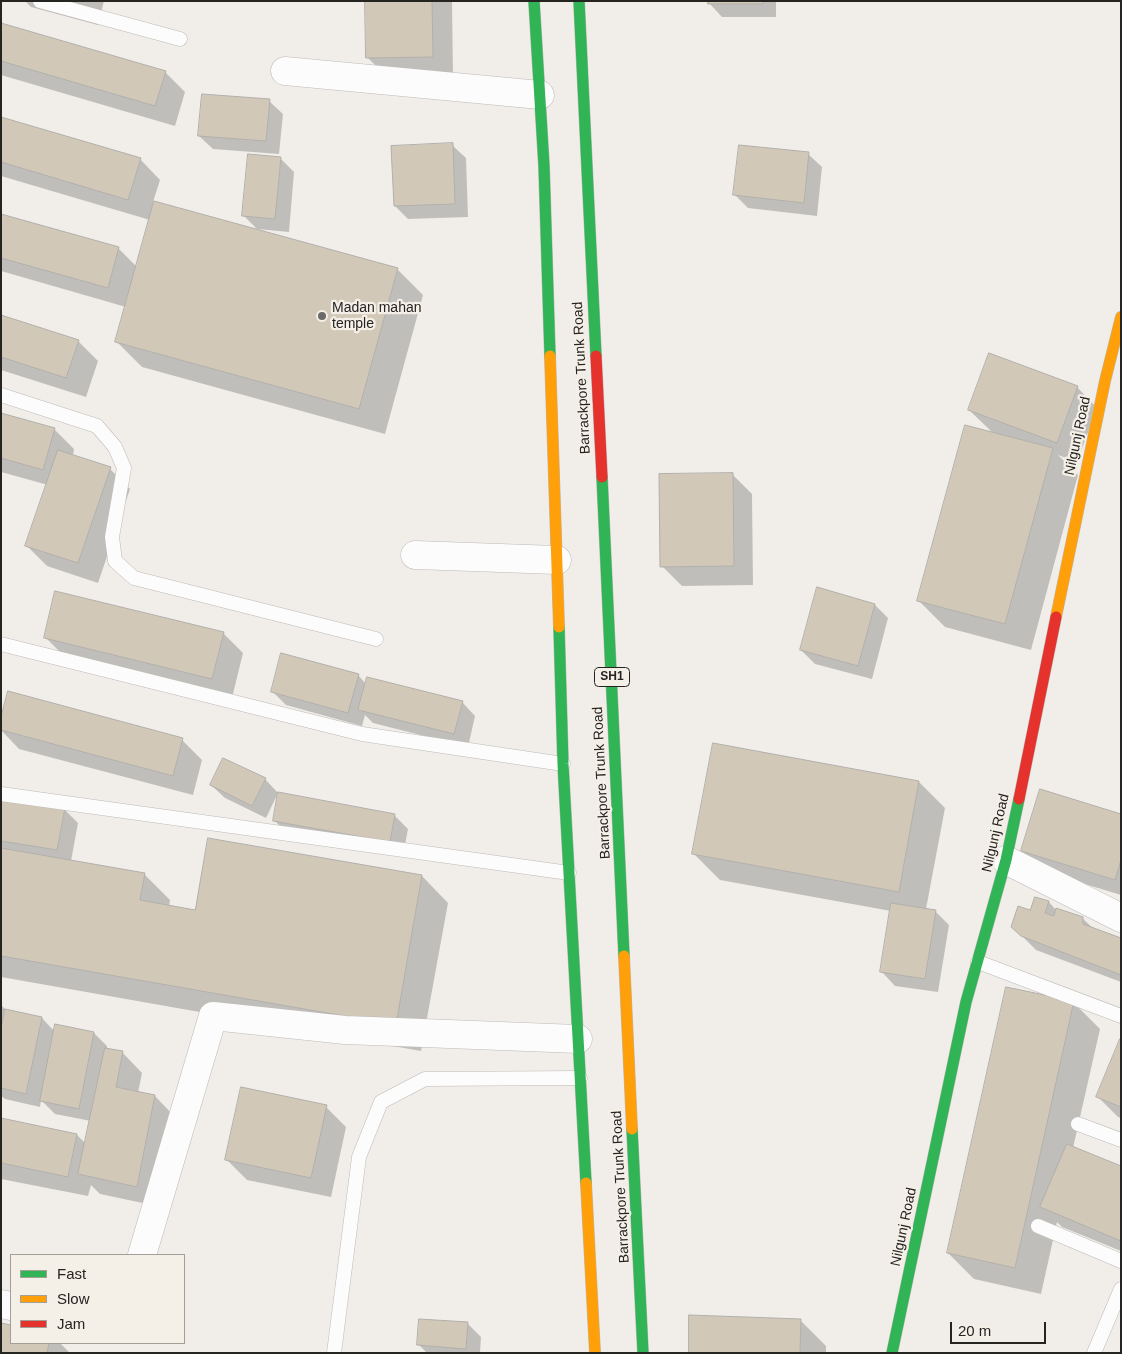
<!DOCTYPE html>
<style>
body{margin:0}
#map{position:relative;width:1122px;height:1354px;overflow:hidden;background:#f1eeea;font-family:Arial,sans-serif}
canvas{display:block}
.frame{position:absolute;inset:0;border:2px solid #262421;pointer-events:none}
.legend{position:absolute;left:10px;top:1254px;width:175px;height:90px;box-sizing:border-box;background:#f4efe7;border:1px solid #a29e98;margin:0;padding:6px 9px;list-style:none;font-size:15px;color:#262421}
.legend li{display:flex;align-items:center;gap:10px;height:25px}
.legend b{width:25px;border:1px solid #a29e98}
.scale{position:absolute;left:950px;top:1322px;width:96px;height:22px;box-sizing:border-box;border:2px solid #262421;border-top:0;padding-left:6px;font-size:15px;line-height:18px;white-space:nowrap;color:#262421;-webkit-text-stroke:4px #f4efe7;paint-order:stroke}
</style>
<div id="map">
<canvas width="1122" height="1354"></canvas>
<div class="frame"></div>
<ul class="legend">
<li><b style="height:6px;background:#30b455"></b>Fast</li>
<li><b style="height:6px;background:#ff9f0a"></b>Slow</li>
<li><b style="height:6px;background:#e5322d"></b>Jam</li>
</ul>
<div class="scale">20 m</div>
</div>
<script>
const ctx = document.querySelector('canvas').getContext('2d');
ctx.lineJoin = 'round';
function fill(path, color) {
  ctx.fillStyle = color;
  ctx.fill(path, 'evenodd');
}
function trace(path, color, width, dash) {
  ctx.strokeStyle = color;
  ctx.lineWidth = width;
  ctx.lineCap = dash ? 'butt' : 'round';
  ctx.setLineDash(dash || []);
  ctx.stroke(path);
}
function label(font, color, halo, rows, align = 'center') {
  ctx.font = font + ' Arial,sans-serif';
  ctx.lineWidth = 4.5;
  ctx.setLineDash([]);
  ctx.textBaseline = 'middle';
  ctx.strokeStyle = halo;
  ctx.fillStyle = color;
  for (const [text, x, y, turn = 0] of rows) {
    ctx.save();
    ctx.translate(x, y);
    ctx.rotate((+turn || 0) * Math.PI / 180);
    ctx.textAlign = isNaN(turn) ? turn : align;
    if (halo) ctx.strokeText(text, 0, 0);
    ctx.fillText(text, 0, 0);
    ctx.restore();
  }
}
fill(new Path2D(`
 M 25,1 L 104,1 L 98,25 L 31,7 Z
 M 366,1 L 452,1 L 453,76 L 387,77 L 367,57 Z
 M 709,1 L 776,1 L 776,17 L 722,17 L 709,3 Z
 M 1,24 L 165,72 L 185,92 L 175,126 L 1,75 Z
 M 269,101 L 283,114 L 279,154 L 213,149 L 199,136 Z
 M 1,118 L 140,159 L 160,180 L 153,202 L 397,269 L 423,295 L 385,434 L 142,367 L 116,341 L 126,307 L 1,271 L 1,215 L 119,249 L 137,267 L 150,220 L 1,176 Z
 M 452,145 L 466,158 L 468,217 L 408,219 L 395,206 Z
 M 808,154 L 822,167 L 817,216 L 748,208 L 734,194 Z
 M 280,158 L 294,172 L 289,232 L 257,229 L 243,215 Z
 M 1,317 L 78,341 L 98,361 L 86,397 L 1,370 Z
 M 1077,387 L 1097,408 L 1077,462 L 1058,455 L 1078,475 L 1031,650 L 945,627 L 919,601 L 993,433 L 969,410 Z
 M 1,414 L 54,429 L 74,449 L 73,456 L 110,469 L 130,489 L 98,583 L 47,566 L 27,546 L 48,485 L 1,472 Z
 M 732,474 L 752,494 L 753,585 L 682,586 L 662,566 Z
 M 818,589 L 875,605 L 888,618 L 872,679 L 815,664 L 801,650 Z
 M 223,633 L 243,653 L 232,698 L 65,657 L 45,637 Z
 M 358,675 L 366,684 L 462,702 L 475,716 L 468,747 L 373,723 L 365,715 L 362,726 L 286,705 L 272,691 Z
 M 1,721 L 182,740 L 202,760 L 193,795 L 19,749 L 1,730 Z
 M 265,779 L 278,793 L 266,818 L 225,798 L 211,785 Z
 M 919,782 L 945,808 L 926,909 L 935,911 L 949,925 L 938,992 L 895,986 L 882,972 L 891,911 L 720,880 L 694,854 Z
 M 1,807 L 64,809 L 78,823 L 71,861 L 144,874 L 170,900 L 169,907 L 196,912 L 422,876 L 448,903 L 421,1051 L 1,977 Z
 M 394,815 L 408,829 L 403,855 L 288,834 L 274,820 Z
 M 1121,816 L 1121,895 L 1042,871 L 1022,851 Z
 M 1049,902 L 1055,909 L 1082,918 L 1094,929 L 1121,939 L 1121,982 L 1036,950 L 1013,927 L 1031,911 Z
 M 1074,1003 L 1100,1029 L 1073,1148 L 1121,1167 L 1121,1251 L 1062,1227 L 1057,1222 L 1041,1294 L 974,1279 L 948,1253 Z
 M 1,1005 L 7,1011 L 42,1018 L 55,1032 L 94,1033 L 107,1046 L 107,1049 L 122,1052 L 142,1073 L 138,1093 L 155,1096 L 175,1117 L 157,1206 L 100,1194 L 91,1185 L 88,1196 L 1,1179 L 1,1119 L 77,1135 L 86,1144 L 91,1121 L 55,1114 L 41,1100 L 40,1107 L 5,1099 L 1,1096 Z
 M 1121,1040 L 1121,1118 L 1118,1117 L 1098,1097 Z
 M 326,1107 L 346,1127 L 331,1197 L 247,1180 L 227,1160 Z
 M 800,1320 L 826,1346 L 826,1353 L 690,1353 Z
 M 1,1324 L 11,1326 L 11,1343 L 60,1343 L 70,1353 L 1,1353 Z
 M 468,1324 L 481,1337 L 480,1353 L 427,1353 L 419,1345 Z`), '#0003');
const building = new Path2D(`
 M 365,1 L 432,1 L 433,57 L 366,58 Z
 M 708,1 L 763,1 L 763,4 L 708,4 Z
 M 1,23 L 166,71 L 155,106 L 1,61 Z
 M 202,94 L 270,99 L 266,141 L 198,136 Z
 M 1,117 L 141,158 L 128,200 L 1,162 Z
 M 453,143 L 455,204 L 394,206 L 391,146 Z
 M 739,145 L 809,152 L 804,203 L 733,195 Z
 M 248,154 L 281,157 L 275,219 L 242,216 Z
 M 154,201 L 398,268 L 359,409 L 115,342 Z
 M 1,214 L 119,247 L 108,288 L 1,258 Z
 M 1,315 L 79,340 L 66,378 L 1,357 Z
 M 989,353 L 1078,386 L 1057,443 L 968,410 Z
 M 1,413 L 55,428 L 43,470 L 1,458 Z
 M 965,425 L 1053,448 L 1005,624 L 917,601 Z
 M 58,450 L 111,467 L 78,563 L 25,546 Z
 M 733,473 L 734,566 L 660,567 L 659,474 Z
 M 817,587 L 875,604 L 858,666 L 800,650 Z
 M 55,591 L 224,632 L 212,679 L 44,638 Z
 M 281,653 L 359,674 L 348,713 L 271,692 Z
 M 367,677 L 463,701 L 454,734 L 358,710 Z
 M 8,691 L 183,738 L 173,776 L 1,730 L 1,717 Z
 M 713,743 L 919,781 L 899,892 L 692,854 Z
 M 223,758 L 266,778 L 252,806 L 210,785 Z
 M 1040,789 L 1121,814 L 1121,860 L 1115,880 L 1021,851 Z
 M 278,792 L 395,814 L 390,842 L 273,821 Z
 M 1,800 L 65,808 L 57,850 L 1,841 Z
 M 208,838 L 422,875 L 396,1025 L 1,956 L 1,848 L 145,873 L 140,900 L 195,910 Z
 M 1035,897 L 1049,901 L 1045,913 L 1054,916 L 1056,908 L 1083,917 L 1083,924 L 1121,938 L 1121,975 L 1021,936 L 1011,927 L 1018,906 L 1030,910 Z
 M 891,903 L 936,910 L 925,979 L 880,972 Z
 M 1006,987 L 1074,1001 L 1015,1268 L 947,1253 Z
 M 5,1009 L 42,1017 L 26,1094 L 1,1088 L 1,1029 Z
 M 55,1024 L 94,1032 L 79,1109 L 40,1101 Z
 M 1120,1039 L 1121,1039 L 1121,1107 L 1096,1097 Z
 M 105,1048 L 123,1051 L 116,1087 L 155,1095 L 137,1187 L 78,1174 Z
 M 241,1087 L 327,1105 L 311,1178 L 225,1160 Z
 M 1,1118 L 77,1134 L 68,1177 L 1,1163 Z
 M 1067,1144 L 1121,1166 L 1121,1241 L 1040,1207 Z
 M 689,1315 L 801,1319 L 800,1353 L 689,1353 Z
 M 419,1319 L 468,1322 L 466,1349 L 417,1345 Z
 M 1,1323 L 11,1325 L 11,1343 L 49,1343 L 47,1353 L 1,1353 Z`);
fill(building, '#d2c8b7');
trace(building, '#b1afac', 1);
const lane = new Path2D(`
 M 40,1 L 180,39
 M 1,395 L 97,426 L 115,447 L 124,468 L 112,537 L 115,561 L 134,578 L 376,639
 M 1,644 L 362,734 L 563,764
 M 1,794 L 569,873
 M 978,962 L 1121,1016
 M 1078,1124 L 1121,1140
 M 1038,1226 L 1121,1261
 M 334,1353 L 359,1157 L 381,1102 L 425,1079 L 580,1078
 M 1094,1353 L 1121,1289`);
const street = new Path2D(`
 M 285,71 L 540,95
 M 415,555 L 557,560
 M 1006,860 L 1121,918
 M 142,1255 L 213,1016 L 345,1030 L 578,1039
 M 1,1304 L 11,1306`);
const fast = new Path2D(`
 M 534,1 L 544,166 L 550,356
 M 579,1 L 596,356
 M 602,477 L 624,956
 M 559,627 L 563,764 L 586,1183
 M 632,1129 L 643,1353
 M 892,1353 L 966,1002 L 1006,860 L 1019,799`);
const slow = new Path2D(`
 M 550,356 L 559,627
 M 1056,617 L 1105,381 L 1121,317
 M 624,956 L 632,1129
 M 586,1183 L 595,1353`);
const jam = new Path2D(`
 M 596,356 L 602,477
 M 1019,799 L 1056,617`);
trace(lane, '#bcbab7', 15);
trace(street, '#bcbab7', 29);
trace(fast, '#bcbab7', 12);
trace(slow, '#bcbab7', 12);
trace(jam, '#bcbab7', 12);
trace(lane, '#fdfcfc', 14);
trace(street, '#fdfcfc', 28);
trace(fast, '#30b455', 11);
trace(slow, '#ff9f0a', 11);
trace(jam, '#e5322d', 11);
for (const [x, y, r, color] of [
 [322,316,5,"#6d6b67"]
]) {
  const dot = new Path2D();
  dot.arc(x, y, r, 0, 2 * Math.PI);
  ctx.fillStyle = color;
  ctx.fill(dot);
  trace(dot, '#f4efe7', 2);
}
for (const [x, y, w] of [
 [612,677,35]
]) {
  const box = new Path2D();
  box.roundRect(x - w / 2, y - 9.5, w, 19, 4);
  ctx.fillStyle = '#f4efe7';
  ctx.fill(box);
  trace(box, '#262421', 1);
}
label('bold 12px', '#262421', null, [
 ["SH1",612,677]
]);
label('14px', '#262421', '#f4efe7', [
 ["Madan mahan",332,308],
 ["temple",332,324]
], 'left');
label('14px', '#262421', '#f4efe7', [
 ["Barrackpore Trunk Road",582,378,-93],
 ["Nilgunj Road",1078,436,-78],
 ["Barrackpore Trunk Road",602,783,-93],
 ["Nilgunj Road",996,833,-77],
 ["Barrackpore Trunk Road",621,1187,-93],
 ["Nilgunj Road",904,1227,-78]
]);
</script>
